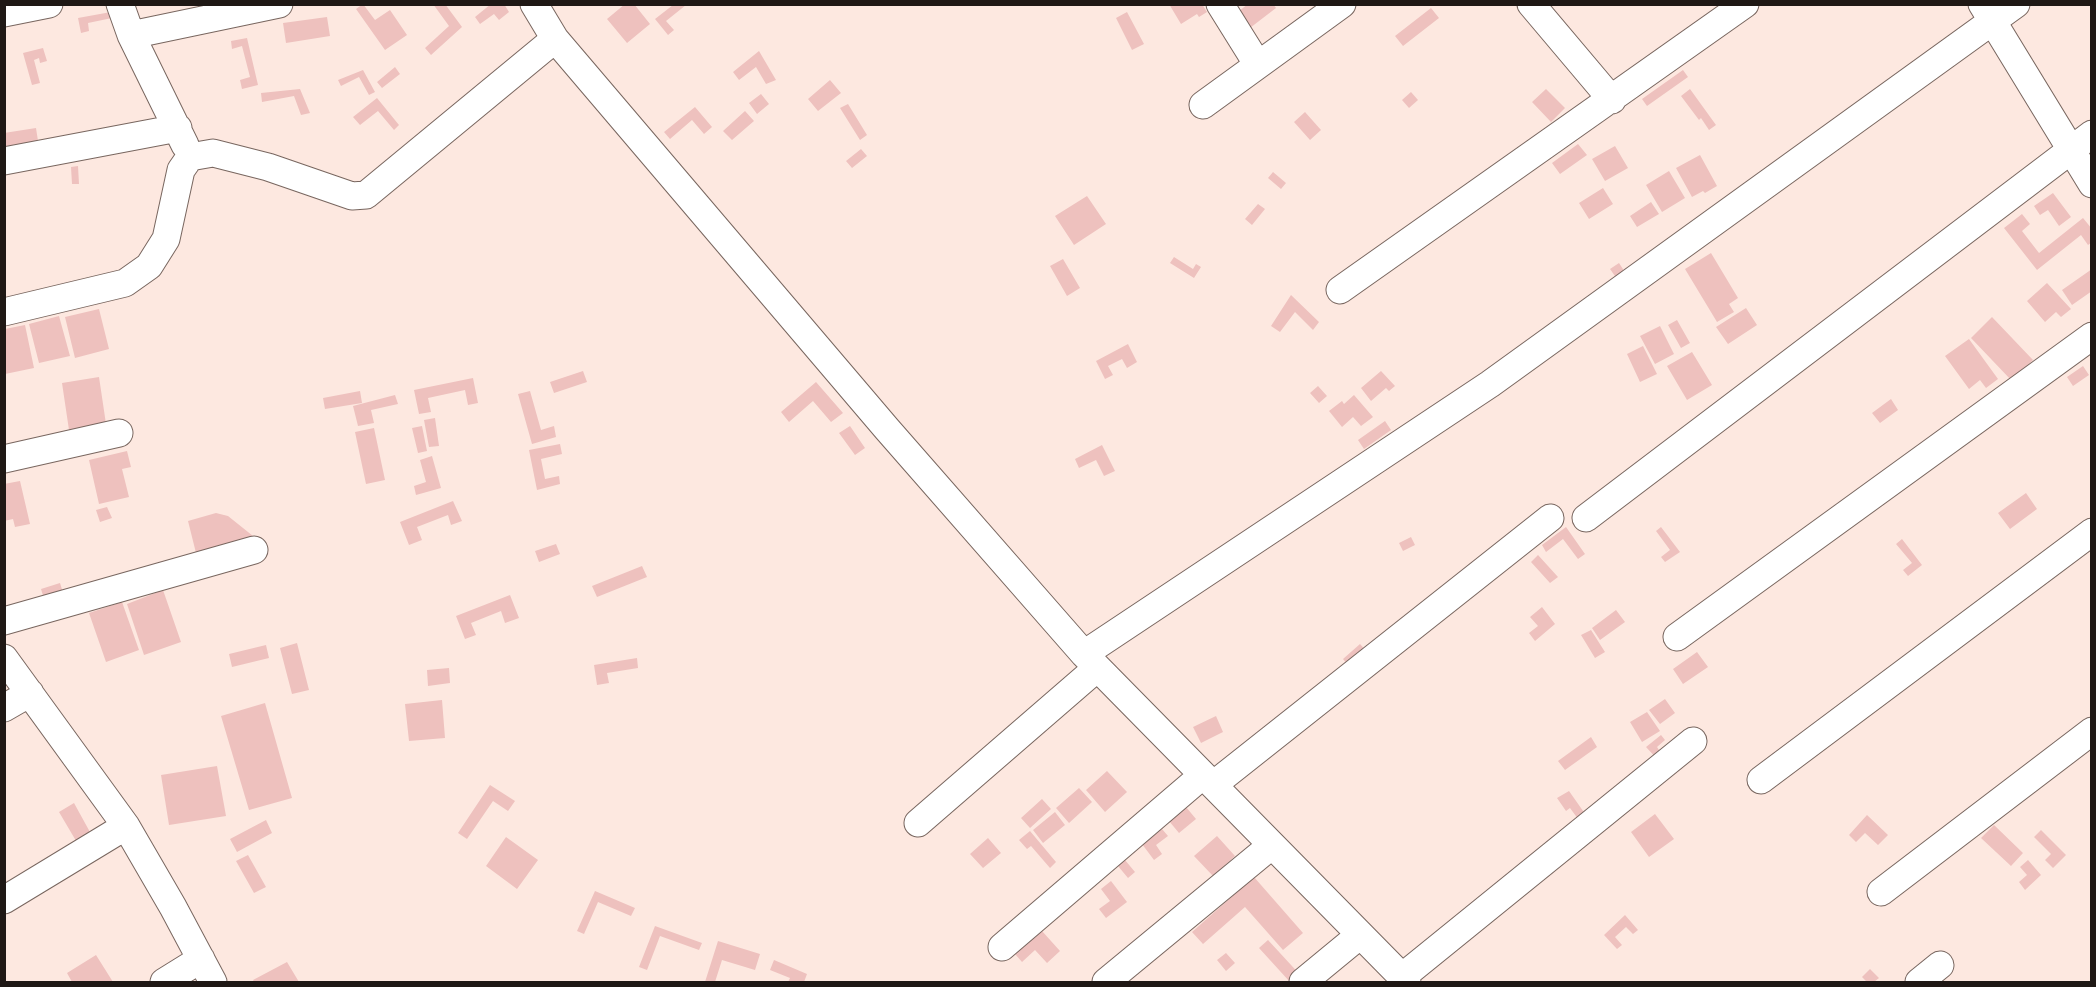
<!DOCTYPE html>
<style>
body{margin:0}
#map{position:relative;width:2096px;height:987px;overflow:hidden;background:#fde8e0;font-family:"Zilla Slab",serif}
canvas{display:block}
.frame{position:absolute;inset:0;border:6px solid #1f1815;pointer-events:none}
</style>
<div id="map">
<canvas width="2096" height="987"></canvas>
<div class="frame"></div>
</div>
<script>
const ctx = document.querySelector('canvas').getContext('2d');
ctx.lineJoin = 'round';
function fill(path, color) {
  ctx.fillStyle = color;
  ctx.fill(path, 'evenodd');
}
function trace(path, color, width, dash) {
  ctx.strokeStyle = color;
  ctx.lineWidth = width;
  ctx.lineCap = dash ? 'butt' : 'round';
  ctx.setLineDash(dash || []);
  ctx.stroke(path);
}
fill(new Path2D(`
 M 363,4 L 375,20 L 390,10 L 407,35 L 385,50 L 356,9 Z
 M 433,4 L 445,4 L 462,27 L 431,55 L 425,48 L 449,26 Z
 M 491,4 L 504,4 L 509,12 L 499,20 L 494,14 L 480,24 L 475,17 Z
 M 625,4 L 634,4 L 650,24 L 627,43 L 607,19 Z
 M 1169,4 L 1202,4 L 1207,12 L 1199,17 L 1197,14 L 1181,24 Z
 M 1248,4 L 1273,4 L 1276,8 L 1246,31 L 1234,15 Z
 M 673,5 L 686,5 L 666,21 L 674,30 L 668,35 L 655,19 Z
 M 1431,8 L 1439,18 L 1403,46 L 1395,36 Z
 M 111,12 L 112,18 L 88,23 L 89,31 L 81,33 L 78,18 Z
 M 1127,12 L 1144,44 L 1132,50 L 1116,18 Z
 M 327,17 L 330,36 L 286,43 L 283,23 Z
 M 247,38 L 258,85 L 242,89 L 240,80 L 250,77 L 242,46 L 232,49 L 231,41 Z
 M 43,48 L 47,61 L 40,63 L 39,58 L 34,60 L 40,83 L 32,85 L 23,53 Z
 M 759,51 L 776,80 L 766,84 L 756,67 L 739,80 L 733,72 Z
 M 395,67 L 400,74 L 382,88 L 377,82 Z
 M 363,70 L 375,92 L 369,95 L 359,77 L 341,86 L 338,80 Z
 M 1683,70 L 1688,77 L 1647,106 L 1642,99 Z
 M 830,80 L 841,93 L 818,111 L 808,99 Z
 M 300,89 L 310,113 L 301,115 L 294,96 L 262,102 L 261,93 Z
 M 1546,89 L 1565,108 L 1551,122 L 1532,102 Z
 M 1690,89 L 1716,125 L 1709,130 L 1701,118 L 1699,120 L 1681,96 Z
 M 1411,92 L 1418,100 L 1409,108 L 1402,100 Z
 M 761,94 L 769,104 L 757,114 L 749,103 Z
 M 377,98 L 399,125 L 394,130 L 378,111 L 360,125 L 353,117 Z
 M 848,104 L 867,135 L 860,140 L 840,108 Z
 M 695,107 L 712,127 L 704,134 L 692,120 L 670,139 L 664,132 Z
 M 745,111 L 754,121 L 732,140 L 723,131 Z
 M 1305,112 L 1321,130 L 1310,140 L 1294,122 Z
 M 36,128 L 38,141 L 6,146 L 4,133 Z
 M 1578,144 L 1587,155 L 1560,174 L 1552,163 Z
 M 1615,146 L 1628,168 L 1605,181 L 1592,159 Z
 M 861,149 L 867,156 L 852,168 L 846,161 Z
 M 1700,155 L 1717,186 L 1705,193 L 1703,191 L 1692,197 L 1676,168 Z
 M 78,166 L 79,184 L 72,184 L 71,167 Z
 M 1669,171 L 1685,198 L 1662,212 L 1646,185 Z
 M 1273,172 L 1286,183 L 1281,189 L 1268,178 Z
 M 1603,188 L 1613,204 L 1589,219 L 1579,203 Z
 M 2053,193 L 2071,217 L 2059,226 L 2048,210 L 2040,215 L 2034,206 Z
 M 1087,196 L 1106,224 L 1074,245 L 1055,216 Z
 M 1651,202 L 1659,214 L 1637,227 L 1630,216 Z
 M 1258,204 L 1265,209 L 1252,225 L 1245,219 Z
 M 2022,214 L 2030,224 L 2022,231 L 2039,253 L 2083,218 L 2092,229 L 2092,242 L 2088,245 L 2081,235 L 2037,270 L 2004,228 Z
 M 1711,253 L 1738,298 L 1729,304 L 1734,312 L 1717,322 L 1685,269 Z
 M 1174,257 L 1193,269 L 1196,264 L 1201,267 L 1194,278 L 1170,263 Z
 M 1063,259 L 1080,288 L 1067,296 L 1050,266 Z
 M 1619,263 L 1630,280 L 1622,286 L 1610,269 Z
 M 2092,269 L 2092,291 L 2072,305 L 2062,290 Z
 M 2047,283 L 2071,309 L 2061,317 L 2056,312 L 2045,322 L 2027,301 Z
 M 1291,295 L 1319,322 L 1313,330 L 1295,312 L 1280,332 L 1271,326 Z
 M 1746,308 L 1757,325 L 1728,344 L 1716,327 Z
 M 99,309 L 109,349 L 75,358 L 65,317 Z
 M 59,316 L 70,356 L 39,363 L 29,324 Z
 M 1992,317 L 2033,360 L 2012,381 L 1971,338 Z
 M 1677,320 L 1690,343 L 1681,348 L 1668,325 Z
 M 25,325 L 34,368 L 5,374 L 5,329 Z
 M 1660,326 L 1674,354 L 1655,364 L 1640,336 Z
 M 1969,339 L 1998,379 L 1986,388 L 1980,380 L 1969,389 L 1945,356 Z
 M 1128,344 L 1137,362 L 1127,368 L 1122,359 L 1108,366 L 1113,375 L 1105,379 L 1096,361 Z
 M 1643,346 L 1657,374 L 1640,382 L 1627,354 Z
 M 1692,352 L 1712,385 L 1687,400 L 1667,366 Z
 M 2083,366 L 2089,375 L 2073,386 L 2067,377 Z
 M 583,371 L 587,382 L 554,393 L 550,382 Z
 M 1381,371 L 1395,386 L 1389,391 L 1386,388 L 1371,401 L 1361,388 Z
 M 99,377 L 106,424 L 69,430 L 62,383 Z
 M 473,378 L 478,403 L 468,405 L 465,390 L 428,398 L 431,412 L 419,414 L 414,390 Z
 M 816,382 L 843,413 L 831,422 L 813,401 L 789,422 L 781,412 Z
 M 1318,386 L 1327,396 L 1319,403 L 1310,393 Z
 M 360,391 L 362,403 L 325,409 L 323,398 Z
 M 530,391 L 541,430 L 554,426 L 556,437 L 532,444 L 518,394 Z
 M 395,395 L 398,404 L 371,410 L 374,423 L 358,426 L 353,406 Z
 M 1354,395 L 1373,417 L 1361,426 L 1353,417 L 1342,427 L 1329,411 L 1342,401 L 1344,404 Z
 M 1891,399 L 1898,410 L 1880,423 L 1872,413 Z
 M 435,418 L 439,446 L 429,447 L 424,420 Z
 M 1385,421 L 1391,430 L 1364,449 L 1358,440 Z
 M 422,426 L 427,451 L 418,453 L 412,428 Z
 M 850,426 L 865,448 L 855,455 L 839,433 Z
 M 374,428 L 385,480 L 366,484 L 355,432 Z
 M 560,444 L 562,454 L 541,459 L 545,479 L 559,476 L 560,484 L 537,490 L 529,450 Z
 M 1102,445 L 1115,471 L 1104,476 L 1096,460 L 1079,468 L 1075,459 Z
 M 127,451 L 131,467 L 122,469 L 129,497 L 99,504 L 89,460 Z
 M 432,456 L 441,488 L 416,495 L 414,486 L 426,482 L 420,460 Z
 M 20,481 L 30,524 L 15,527 L 13,519 L 4,521 L 4,484 Z
 M 2026,493 L 2037,509 L 2010,529 L 1998,513 Z
 M 453,501 L 462,521 L 451,525 L 448,515 L 417,527 L 422,540 L 409,545 L 400,522 Z
 M 107,507 L 112,518 L 100,522 L 96,510 Z
 M 216,513 L 228,516 L 253,536 L 196,553 L 188,521 Z
 M 1566,527 L 1585,554 L 1578,559 L 1563,539 L 1546,552 L 1542,545 Z
 M 1661,527 L 1680,552 L 1665,562 L 1661,557 L 1670,550 L 1656,531 Z
 M 1411,537 L 1415,545 L 1403,551 L 1399,543 Z
 M 1902,539 L 1922,565 L 1908,576 L 1903,570 L 1912,563 L 1896,544 Z
 M 556,544 L 560,554 L 539,562 L 535,551 Z
 M 1538,555 L 1558,577 L 1550,583 L 1531,562 Z
 M 642,566 L 647,577 L 597,597 L 592,586 Z
 M 60,583 L 64,596 L 45,602 L 41,589 Z
 M 163,590 L 181,642 L 144,655 L 127,604 Z
 M 510,595 L 519,618 L 505,623 L 501,611 L 471,623 L 476,635 L 465,639 L 456,616 Z
 M 122,602 L 139,650 L 106,662 L 89,613 Z
 M 1542,607 L 1555,624 L 1535,641 L 1529,633 L 1538,626 L 1530,617 Z
 M 1616,610 L 1625,622 L 1600,640 L 1592,628 Z
 M 1591,630 L 1605,652 L 1595,658 L 1581,635 Z
 M 297,643 L 309,690 L 292,694 L 280,648 Z
 M 1360,644 L 1369,654 L 1351,669 L 1343,659 Z
 M 266,645 L 269,658 L 232,667 L 229,654 Z
 M 1697,652 L 1708,667 L 1683,684 L 1673,669 Z
 M 637,658 L 638,668 L 607,673 L 609,683 L 597,685 L 594,665 Z
 M 449,668 L 450,683 L 428,686 L 427,670 Z
 M 1665,699 L 1675,713 L 1660,724 L 1649,710 Z
 M 442,700 L 445,738 L 409,741 L 405,704 Z
 M 265,703 L 292,798 L 249,810 L 221,716 Z
 M 1647,712 L 1660,731 L 1642,742 L 1630,722 Z
 M 1216,716 L 1223,732 L 1201,743 L 1193,727 Z
 M 1661,735 L 1665,740 L 1657,747 L 1663,756 L 1658,760 L 1646,747 Z
 M 1591,737 L 1597,747 L 1565,770 L 1558,761 Z
 M 217,766 L 226,816 L 169,825 L 161,775 Z
 M 1107,771 L 1127,792 L 1105,812 L 1086,790 Z
 M 490,785 L 515,801 L 508,811 L 493,801 L 467,839 L 458,833 Z
 M 1079,788 L 1092,802 L 1069,823 L 1056,808 Z
 M 1569,791 L 1588,818 L 1581,823 L 1570,808 L 1566,811 L 1557,798 Z
 M 1042,799 L 1051,809 L 1030,828 L 1021,818 Z
 M 74,803 L 96,843 L 82,851 L 59,812 Z
 M 1186,807 L 1196,819 L 1179,833 L 1169,821 Z
 M 1055,812 L 1065,825 L 1043,843 L 1033,830 Z
 M 1655,814 L 1674,839 L 1649,857 L 1631,832 Z
 M 1867,815 L 1888,835 L 1878,845 L 1865,833 L 1856,842 L 1849,835 Z
 M 266,820 L 272,833 L 237,852 L 230,839 Z
 M 1994,825 L 2023,853 L 2011,866 L 1981,838 Z
 M 1162,829 L 1168,836 L 1156,845 L 1162,854 L 1154,860 L 1142,844 Z
 M 2041,830 L 2066,855 L 2053,868 L 2045,860 L 2051,854 L 2034,837 Z
 M 1030,831 L 1056,862 L 1050,868 L 1031,846 L 1027,849 L 1019,840 Z
 M 1217,836 L 1235,856 L 1213,876 L 1194,856 Z
 M 506,837 L 538,860 L 517,889 L 486,866 Z
 M 988,838 L 1001,853 L 983,868 L 970,854 Z
 M 248,855 L 266,887 L 254,893 L 236,861 Z
 M 1125,860 L 1135,872 L 1128,878 L 1118,866 Z
 M 2028,860 L 2041,875 L 2025,890 L 2019,882 L 2027,875 L 2020,867 Z
 M 1254,877 L 1303,933 L 1283,950 L 1245,907 L 1203,944 L 1192,932 Z
 M 1111,881 L 1127,902 L 1106,918 L 1099,909 L 1110,901 L 1101,889 Z
 M 595,891 L 635,908 L 631,916 L 598,902 L 584,934 L 577,931 Z
 M 1625,915 L 1638,930 L 1633,934 L 1626,927 L 1615,937 L 1622,945 L 1617,949 L 1604,935 Z
 M 655,926 L 702,943 L 699,950 L 660,936 L 647,970 L 639,967 Z
 M 1042,931 L 1060,951 L 1047,963 L 1035,950 L 1022,962 L 1015,954 Z
 M 1268,940 L 1303,978 L 1298,982 L 1290,982 L 1259,948 Z
 M 718,941 L 760,954 L 755,970 L 722,960 L 715,982 L 705,982 Z
 M 1226,953 L 1235,963 L 1226,971 L 1217,960 Z
 M 96,955 L 113,982 L 72,982 L 67,973 Z
 M 774,960 L 807,974 L 804,982 L 788,982 L 790,978 L 770,970 Z
 M 287,962 L 299,982 L 254,982 L 253,980 Z
 M 1870,969 L 1879,978 L 1874,982 L 1867,982 L 1862,977 Z`), '#eec1be');
const minor = new Path2D(`
 M 120,4 L 131,35 L 185,145
 M 534,4 L 555,39 L 887,429 L 1084,654 L 1407,982
 M 1220,4 L 1258,65
 M 1531,4 L 1612,100
 M 1982,4 L 2092,184
 M 4,13 L 49,4
 M 131,35 L 279,4
 M 1203,105 L 1342,4
 M 4,161 L 178,128
 M 1340,290 L 1745,4
 M 4,312 L 125,283 L 149,266 L 166,239 L 181,170 L 190,157 L 213,153 L 268,167 L 352,196 L 366,195 L 555,39
 M 4,459 L 119,433
 M 1586,518 L 2092,134
 M 4,621 L 254,550
 M 1677,637 L 2092,336
 M 1084,654 L 1490,384 L 2016,4
 M 4,658 L 126,826 L 173,907 L 213,982
 M 4,708 L 30,693
 M 1761,780 L 2092,532
 M 1213,785 L 1550,518
 M 918,823 L 1097,668
 M 1881,892 L 2092,731
 M 4,900 L 126,826
 M 1002,947 L 1203,775
 M 1402,977 L 1693,741
 M 164,982 L 201,959
 M 1106,982 L 1272,845
 M 1303,982 L 1360,935
 M 1919,982 L 1940,965`);
trace(minor, '#78665f', 29);
trace(minor, '#fff', 27);
</script>
